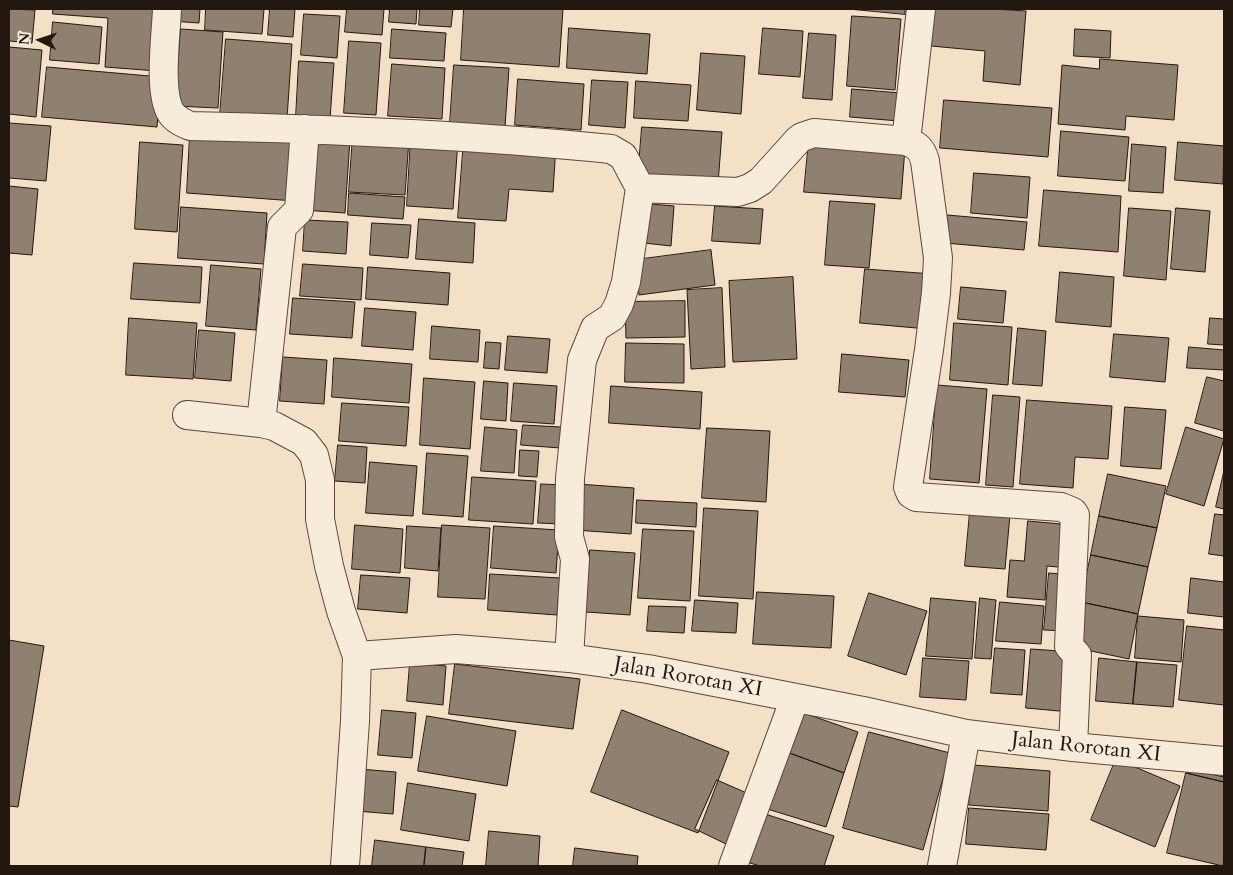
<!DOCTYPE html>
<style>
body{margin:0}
#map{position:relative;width:1233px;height:875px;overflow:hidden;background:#f3e0c6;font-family:Cardo,serif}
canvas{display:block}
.frame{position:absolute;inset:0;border:10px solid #231810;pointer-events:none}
.north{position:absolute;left:15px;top:15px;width:50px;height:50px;-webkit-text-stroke:4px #f7ebda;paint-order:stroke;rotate:274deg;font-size:14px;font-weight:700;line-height:20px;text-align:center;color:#231810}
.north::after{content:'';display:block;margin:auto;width:18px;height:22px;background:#231810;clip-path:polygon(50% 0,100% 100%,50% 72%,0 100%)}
</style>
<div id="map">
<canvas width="1233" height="875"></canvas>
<div class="frame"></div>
<div class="north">N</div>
</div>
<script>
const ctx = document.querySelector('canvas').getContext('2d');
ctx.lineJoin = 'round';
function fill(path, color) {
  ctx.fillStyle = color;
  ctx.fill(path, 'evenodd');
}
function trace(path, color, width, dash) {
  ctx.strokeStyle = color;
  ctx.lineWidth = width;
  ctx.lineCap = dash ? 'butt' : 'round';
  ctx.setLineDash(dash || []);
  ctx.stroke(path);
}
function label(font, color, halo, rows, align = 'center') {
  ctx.font = font + ' Cardo,serif';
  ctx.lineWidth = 4.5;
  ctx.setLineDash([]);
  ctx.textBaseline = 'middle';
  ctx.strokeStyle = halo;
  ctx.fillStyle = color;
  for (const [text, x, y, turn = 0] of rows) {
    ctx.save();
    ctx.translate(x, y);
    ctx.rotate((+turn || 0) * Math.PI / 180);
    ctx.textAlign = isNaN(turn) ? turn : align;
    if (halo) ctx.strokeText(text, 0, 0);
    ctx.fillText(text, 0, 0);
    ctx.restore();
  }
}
const building = new Path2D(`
 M 9,9 L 35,10 L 32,43 L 9,41 Z
 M 53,9 L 161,9 L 157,71 L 105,67 L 108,18 L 53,14 Z
 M 172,9 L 200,9 L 199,23 L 171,21 Z
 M 206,9 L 264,9 L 262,34 L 205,30 Z
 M 270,9 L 295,9 L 293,37 L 268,35 Z
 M 347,9 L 384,9 L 382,35 L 345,32 Z
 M 390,9 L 417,9 L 416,24 L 389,22 Z
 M 420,9 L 453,9 L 451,27 L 419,25 Z
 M 464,9 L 563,9 L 559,67 L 461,60 Z
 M 849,9 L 905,9 L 905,14 Z
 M 934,9 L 994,9 L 1026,11 L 1020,85 L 983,81 L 985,51 L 931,46 Z
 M 304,14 L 340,16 L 337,58 L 301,55 Z
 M 852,16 L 901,19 L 895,90 L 847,86 Z
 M 53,22 L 102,27 L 99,64 L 50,60 Z
 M 569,28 L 650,34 L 647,74 L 567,68 Z
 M 763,28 L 803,31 L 800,77 L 759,74 Z
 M 181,29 L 223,32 L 218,108 L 175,106 Z
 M 392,29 L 446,33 L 444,61 L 390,58 Z
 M 1075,29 L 1111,31 L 1110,58 L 1074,56 Z
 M 809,33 L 836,35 L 832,100 L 803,98 Z
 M 226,39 L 292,44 L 287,119 L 220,115 Z
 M 349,41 L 381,43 L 376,115 L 344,113 Z
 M 9,47 L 42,50 L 36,117 L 9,114 Z
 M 701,53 L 745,56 L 741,114 L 697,110 Z
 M 1100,59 L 1178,65 L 1174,120 L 1126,116 L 1125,130 L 1058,124 L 1062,65 L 1099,69 Z
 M 299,61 L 334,63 L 330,119 L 296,117 Z
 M 392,64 L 445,68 L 442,119 L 388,116 Z
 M 454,65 L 509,68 L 505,127 L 450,123 Z
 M 47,67 L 161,77 L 157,127 L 42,117 Z
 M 518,79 L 584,84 L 581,130 L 515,125 Z
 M 592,80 L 628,82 L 625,128 L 589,125 Z
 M 636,81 L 691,85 L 688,121 L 634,118 Z
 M 852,89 L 901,93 L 899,121 L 850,117 Z
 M 944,100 L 1052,108 L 1048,157 L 940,148 Z
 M 9,123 L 51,126 L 46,181 L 9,178 Z
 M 642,127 L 722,132 L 718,184 L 638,178 Z
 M 1061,131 L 1129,137 L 1125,181 L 1058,176 Z
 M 190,135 L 299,142 L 295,201 L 187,193 Z
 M 353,135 L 409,139 L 405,195 L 349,192 Z
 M 310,136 L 350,139 L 345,213 L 304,210 Z
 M 411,138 L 458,141 L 453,209 L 407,206 Z
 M 464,138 L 556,145 L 553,192 L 509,189 L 506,221 L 458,218 Z
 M 809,140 L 905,148 L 901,199 L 804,192 Z
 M 140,142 L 183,145 L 177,232 L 135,229 Z
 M 1178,142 L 1224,146 L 1223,184 L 1175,180 Z
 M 1132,144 L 1166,147 L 1163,193 L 1129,191 Z
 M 974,173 L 1030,177 L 1027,218 L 971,213 Z
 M 9,186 L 38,189 L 32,255 L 9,253 Z
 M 1044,190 L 1121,196 L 1118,252 L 1039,246 Z
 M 349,193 L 405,197 L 403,219 L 348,215 Z
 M 830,201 L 875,204 L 869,268 L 825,265 Z
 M 638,203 L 674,206 L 671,246 L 635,242 Z
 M 715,206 L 763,209 L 760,244 L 712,241 Z
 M 181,207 L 267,213 L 264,264 L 178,258 Z
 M 1129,208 L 1171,211 L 1166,280 L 1124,276 Z
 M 1176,208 L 1210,211 L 1205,272 L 1171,269 Z
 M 947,215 L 1027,222 L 1024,250 L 945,243 Z
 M 419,219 L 475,223 L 473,263 L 416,259 Z
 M 305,220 L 348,222 L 346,254 L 303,251 Z
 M 372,223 L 411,225 L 408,258 L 370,255 Z
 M 711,250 L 715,285 L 639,295 L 635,260 Z
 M 134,263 L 202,267 L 200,303 L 131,299 Z
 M 303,264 L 363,268 L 361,300 L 300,296 Z
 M 211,265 L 261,269 L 256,330 L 206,326 Z
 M 368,267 L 450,273 L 448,305 L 366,299 Z
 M 865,269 L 933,274 L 928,329 L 860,323 Z
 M 1060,272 L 1114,277 L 1111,327 L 1056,322 Z
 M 793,277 L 797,359 L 733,362 L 729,281 Z
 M 961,287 L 1006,291 L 1003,323 L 958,319 Z
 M 722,288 L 725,367 L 691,369 L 687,290 Z
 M 293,298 L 355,302 L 352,338 L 290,334 Z
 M 685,301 L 685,337 L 626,338 L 625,302 Z
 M 365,308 L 416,312 L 413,350 L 362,346 Z
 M 129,318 L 197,323 L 193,379 L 126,375 Z
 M 1210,318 L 1224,319 L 1224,345 L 1208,344 Z
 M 954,323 L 1012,327 L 1008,385 L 950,380 Z
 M 432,326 L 480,330 L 478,362 L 430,359 Z
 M 1018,328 L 1046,331 L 1042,386 L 1013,384 Z
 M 199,330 L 235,333 L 231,381 L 195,378 Z
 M 1114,334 L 1169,338 L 1165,382 L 1110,377 Z
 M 508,336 L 550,339 L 547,373 L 505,370 Z
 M 486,342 L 501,343 L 499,369 L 484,368 Z
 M 626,343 L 684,344 L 684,383 L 625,382 Z
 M 1189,347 L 1224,350 L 1224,370 L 1187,368 Z
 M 842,354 L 909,360 L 905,397 L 839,392 Z
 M 283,357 L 327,360 L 324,404 L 280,401 Z
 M 334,358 L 412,364 L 409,403 L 332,397 Z
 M 1207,377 L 1224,381 L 1224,431 L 1195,423 Z
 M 424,378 L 475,382 L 470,449 L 420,445 Z
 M 484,381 L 508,383 L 506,421 L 481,419 Z
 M 514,383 L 557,386 L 554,424 L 511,421 Z
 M 937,385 L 987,389 L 979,483 L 930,479 Z
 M 611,386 L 702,392 L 700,429 L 609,423 Z
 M 993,395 L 1020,397 L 1013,487 L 986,485 Z
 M 1027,400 L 1112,406 L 1108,459 L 1075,457 L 1073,488 L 1020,484 Z
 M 342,403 L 409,407 L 406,446 L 339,441 Z
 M 1125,407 L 1166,410 L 1161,469 L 1121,466 Z
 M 523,425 L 561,427 L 560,448 L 521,445 Z
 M 485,427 L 517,430 L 514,473 L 481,471 Z
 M 1186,427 L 1224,439 L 1204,506 L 1166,494 Z
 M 707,428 L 770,431 L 766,502 L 702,498 Z
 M 338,445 L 367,447 L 365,483 L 335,481 Z
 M 520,450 L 539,451 L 537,477 L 519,476 Z
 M 427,453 L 468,456 L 463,517 L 423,514 Z
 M 370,462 L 417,466 L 413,516 L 366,513 Z
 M 1224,471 L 1224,509 L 1216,507 Z
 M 1108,474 L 1166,486 L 1157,528 L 1099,516 Z
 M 472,477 L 536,481 L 533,524 L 469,520 Z
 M 541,484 L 564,485 L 561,524 L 538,523 Z
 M 578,484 L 634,488 L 631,534 L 575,530 Z
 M 637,500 L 697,503 L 696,527 L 636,523 Z
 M 704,508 L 758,511 L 753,599 L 699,596 Z
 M 970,512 L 1010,515 L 1005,569 L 965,566 Z
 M 1215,514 L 1224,515 L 1224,556 L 1209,554 Z
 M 1099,516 L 1157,528 L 1148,567 L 1091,555 Z
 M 1028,521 L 1072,525 L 1069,568 L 1047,566 L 1045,600 L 1007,597 L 1010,560 L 1024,561 Z
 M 355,525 L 403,529 L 400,573 L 352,569 Z
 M 442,525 L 490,528 L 485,599 L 438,597 Z
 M 407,526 L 441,528 L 438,571 L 405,568 Z
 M 494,526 L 559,530 L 556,573 L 491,568 Z
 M 643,529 L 694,531 L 690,601 L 638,598 Z
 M 590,550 L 635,553 L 630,615 L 586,612 Z
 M 1091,555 L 1148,567 L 1138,614 L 1081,602 Z
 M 1049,573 L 1072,575 L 1067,631 L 1044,630 Z
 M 490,574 L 560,578 L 557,615 L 488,610 Z
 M 361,575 L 410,578 L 407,613 L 358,609 Z
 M 1191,578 L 1224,582 L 1224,617 L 1188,613 Z
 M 757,592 L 834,596 L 831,648 L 753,644 Z
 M 869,593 L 927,611 L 906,675 L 848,656 Z
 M 931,598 L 976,602 L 972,659 L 926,656 Z
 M 980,598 L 996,600 L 991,659 L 975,658 Z
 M 695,600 L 738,603 L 736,633 L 692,631 Z
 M 1000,602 L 1044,606 L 1041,644 L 996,641 Z
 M 1081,602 L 1138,614 L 1129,659 L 1072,647 Z
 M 649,606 L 686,607 L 684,633 L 647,631 Z
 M 1138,616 L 1184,620 L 1181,662 L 1135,658 Z
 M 1187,626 L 1224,630 L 1224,705 L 1179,700 Z
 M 9,640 L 44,646 L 18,807 L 9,806 Z
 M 995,648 L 1025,650 L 1022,695 L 991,693 Z
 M 1031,649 L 1075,652 L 1070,712 L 1026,708 Z
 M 923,658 L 969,661 L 966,700 L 920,697 Z
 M 1099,658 L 1137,662 L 1133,704 L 1096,701 Z
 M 1137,662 L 1177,665 L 1173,707 L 1133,704 Z
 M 410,663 L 446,666 L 443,705 L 407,701 Z
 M 455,664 L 580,679 L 573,729 L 449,714 Z
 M 382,710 L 416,713 L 412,758 L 378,755 Z
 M 622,710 L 729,752 L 698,833 L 591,792 Z
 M 798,711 L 858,732 L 844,773 L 784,751 Z
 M 427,716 L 516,731 L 507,786 L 418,771 Z
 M 869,732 L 950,753 L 923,850 L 843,828 Z
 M 784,751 L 844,773 L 826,827 L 764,808 Z
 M 1116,759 L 1180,786 L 1155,847 L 1091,820 Z
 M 973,765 L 1050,771 L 1048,811 L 969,805 Z
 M 359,769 L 396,772 L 393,814 L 356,811 Z
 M 1197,771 L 1224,777 L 1224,782 L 1186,773 Z
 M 1186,773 L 1224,782 L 1224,860 L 1223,866 L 1167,853 Z
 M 717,780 L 749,794 L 726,844 L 695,829 Z
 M 408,783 L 476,794 L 469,841 L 401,830 Z
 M 969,808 L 1049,814 L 1046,850 L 966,844 Z
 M 765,814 L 834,836 L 824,866 L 760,866 L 750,863 Z
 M 489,831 L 540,836 L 538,866 L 486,866 Z
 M 375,840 L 426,847 L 424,866 L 372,866 Z
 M 426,847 L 464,852 L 462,866 L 424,866 Z
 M 575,848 L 638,856 L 637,866 L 573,866 Z`);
fill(building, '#8f806f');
trace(building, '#231810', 1);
const minor = new Path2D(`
 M 167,9 C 166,35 158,92 171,113 C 176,120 183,123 190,126 C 331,129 471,135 611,149 L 623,156 L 640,188 L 626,282 L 619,304 L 612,317 L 595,328 L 582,360 L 570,478 L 569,537 L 575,559 L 569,658
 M 906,141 L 921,9
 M 640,188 L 738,192 L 750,188 L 761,181 L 798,140 L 802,137 L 814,133 L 906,141 C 917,145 922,149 925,161 L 938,258 L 936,293 L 929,350 L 908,487 L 911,494 L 916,497 L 1061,507 L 1073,512 L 1075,515 L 1069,646 L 1077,655 L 1073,747
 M 187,415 L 261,423 L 274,426 L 304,442 L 314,455 L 320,480 L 320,519 L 329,566 L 341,611 L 357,656 L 355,721 L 345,866
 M 261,423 L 282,227 L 299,210 L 305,129
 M 357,656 L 456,649 L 569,658 L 648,669 L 863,711 L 966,734 L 1073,747 L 1224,761
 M 733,866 L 795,698
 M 942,866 L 966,734`);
trace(minor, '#574a3e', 30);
trace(minor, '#f7ebda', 28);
label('21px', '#231810', '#f7ebda', [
 ["Jalan Rorotan XI",688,678,10],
 ["Jalan Rorotan XI",1086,748,6]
]);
</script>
